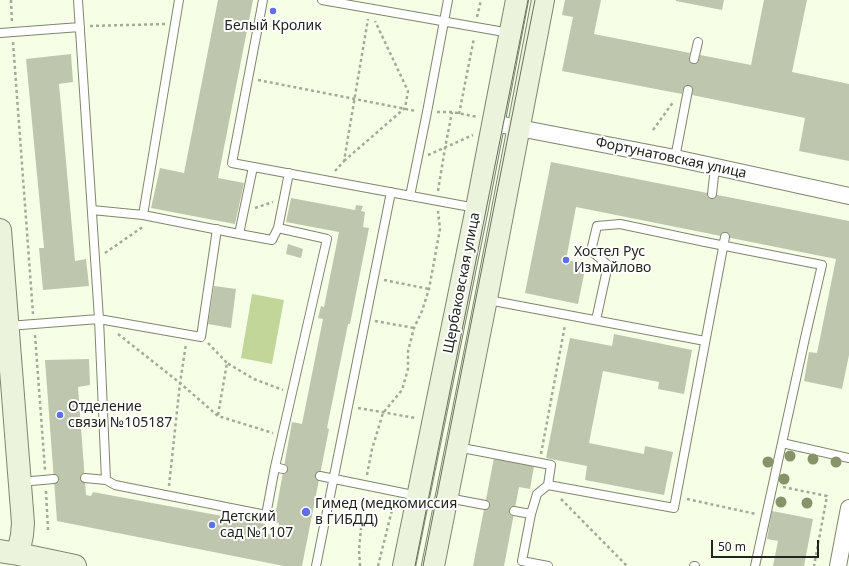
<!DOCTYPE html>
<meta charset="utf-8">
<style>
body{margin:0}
#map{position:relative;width:849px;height:566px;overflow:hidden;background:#f6ffe6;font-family:"Noto Sans",sans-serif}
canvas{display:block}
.scale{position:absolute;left:711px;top:540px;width:108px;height:18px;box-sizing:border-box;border:2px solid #23261d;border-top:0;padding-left:5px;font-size:12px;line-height:14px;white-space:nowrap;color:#23261d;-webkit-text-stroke:3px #fff;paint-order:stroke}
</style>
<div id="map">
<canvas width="849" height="566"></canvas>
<div class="scale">50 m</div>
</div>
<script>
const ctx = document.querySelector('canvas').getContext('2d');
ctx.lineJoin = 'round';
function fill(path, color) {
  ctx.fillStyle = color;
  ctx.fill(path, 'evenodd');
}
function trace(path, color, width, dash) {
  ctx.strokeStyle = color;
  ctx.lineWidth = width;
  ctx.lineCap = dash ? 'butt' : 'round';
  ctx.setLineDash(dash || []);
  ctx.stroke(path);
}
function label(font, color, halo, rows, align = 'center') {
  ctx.font = font + ' "Noto Sans",sans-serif';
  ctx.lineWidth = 4;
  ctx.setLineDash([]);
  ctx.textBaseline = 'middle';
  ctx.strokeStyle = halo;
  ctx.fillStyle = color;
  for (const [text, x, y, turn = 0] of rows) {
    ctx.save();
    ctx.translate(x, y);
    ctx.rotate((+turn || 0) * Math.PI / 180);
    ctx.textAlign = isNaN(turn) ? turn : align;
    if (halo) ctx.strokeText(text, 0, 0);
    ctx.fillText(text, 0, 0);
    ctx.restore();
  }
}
fill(new Path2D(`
 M 252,294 L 284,300 L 272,364 L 241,358 Z`), '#c2d69a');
fill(new Path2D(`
 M 218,0 L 253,0 L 218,178 L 244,183 L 235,224 L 151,208 L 160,168 L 184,173 Z
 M 565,0 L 601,0 L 594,34 L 690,53 L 689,58 L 699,60 L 700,55 L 751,65 L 764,0 L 807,0 L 792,72 L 849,84 L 849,161 L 799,151 L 805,118 L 692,95 L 693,91 L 683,89 L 682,94 L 562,71 L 573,17 L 562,15 Z
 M 676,0 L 724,0 L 722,10 L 676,1 Z
 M 71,54 L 73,82 L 59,84 L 75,261 L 86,259 L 89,286 L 43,290 L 39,248 L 44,248 L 26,59 Z
 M 551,162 L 849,221 L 849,355 L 842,389 L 804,381 L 809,352 L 817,353 L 836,259 L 576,207 L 566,260 L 586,264 L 578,304 L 525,293 Z
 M 291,198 L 355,210 L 356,205 L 363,206 L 361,211 L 365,212 L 363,227 L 369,228 L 350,324 L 348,324 L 327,428 L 329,429 L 302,566 L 284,566 L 57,521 L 45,360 L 89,359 L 90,385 L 78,387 L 86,495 L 91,496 L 93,492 L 265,524 L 263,533 L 277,536 L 279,523 L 274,522 L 292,422 L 302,424 L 323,319 L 318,318 L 321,306 L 324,307 L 339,232 L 286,222 Z
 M 288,244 L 303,249 L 301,258 L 286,254 Z
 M 214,286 L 236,289 L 231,328 L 208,324 Z
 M 614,334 L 692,350 L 684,394 L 658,389 L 659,382 L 603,371 L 589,443 L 644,454 L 645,446 L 673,452 L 664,495 L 585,480 L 587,466 L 546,458 L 570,338 L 612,346 Z
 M 494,458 L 534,466 L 530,489 L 519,487 L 504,566 L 473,566 Z
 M 772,511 L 813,519 L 804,566 L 773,566 L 778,541 L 767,539 Z`), '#bec7ae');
const lane = new Path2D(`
 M 78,0 L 99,319 L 106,480 L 115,485 L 266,515 L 275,467 L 283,469
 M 263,0 L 232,163 L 476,208
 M 322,0 L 510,33
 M 0,33 L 80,27
 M 694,59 L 698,42
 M 675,158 L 688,90
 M 712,194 L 715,167
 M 410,196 L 427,112 L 448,0
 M 92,210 L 143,215 L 179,0
 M 143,215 L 239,234 L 253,167
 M 239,234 L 272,240 L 278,228
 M 488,300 L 705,341
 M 596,320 L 608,265 L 591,251 L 597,226 L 620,224 L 705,242 L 822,265 L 805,338 L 755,566
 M 8,326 L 99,319 L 201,337 L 217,229
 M 782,443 L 849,458
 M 457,447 L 551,465 L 548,485 L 674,508 L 725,237
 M 275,467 L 327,239 L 278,228 L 289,173
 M 320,476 L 418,496
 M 85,478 L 106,480
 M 20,482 L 54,479
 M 548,485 L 537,494 L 531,514 L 522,561 L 548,566
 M 448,498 L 485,505
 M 514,511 L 531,514
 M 316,566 L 391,192
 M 694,566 L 695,566`);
const street = new Path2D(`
 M 493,123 L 675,158 L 849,196
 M 838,566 L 849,508`);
const secondary = new Path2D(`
 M 0,230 L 23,523 L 22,535 L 18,554
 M 0,551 L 18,554 L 75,566
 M 404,566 L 477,208 L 517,0
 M 433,566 L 486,299 L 543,0`);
trace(lane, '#7e866f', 10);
trace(street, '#7e866f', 18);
trace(secondary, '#7e866f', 24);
trace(new Path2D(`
 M 11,0 L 12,23
 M 477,17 L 481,0
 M 90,26 L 165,24
 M 13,42 L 33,314
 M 258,80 L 416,111
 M 437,112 L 452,112 L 478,117
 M 459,114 L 474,38
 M 653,130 L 674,101
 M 428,155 L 473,135
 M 344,161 L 405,108 L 408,91 L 375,21
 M 335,171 L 344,161 L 368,19
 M 438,191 L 445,148 L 452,112
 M 255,208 L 273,202
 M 105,253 L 144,226
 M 384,280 L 429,289
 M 375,321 L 414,328
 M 118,334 L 180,383 L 218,416 L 273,433
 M 35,335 L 45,470
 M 208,343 L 227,363
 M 358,408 L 416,418
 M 218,415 L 227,363 L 254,379 L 283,390
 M 541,454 L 565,325
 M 367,475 L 372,449 L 383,413 L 402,390 L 408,369 L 408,351 L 414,328 L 422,311 L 429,289 L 440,229 L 438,211
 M 169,486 L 180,383 L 186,344
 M 783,487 L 827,496 L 814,566
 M 46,491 L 48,530
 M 561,499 L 627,566
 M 687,499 L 756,514
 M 360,566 L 359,550 L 364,496
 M 378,566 L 394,502`), '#a4aa97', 2.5, [3, 3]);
trace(lane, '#fff', 8);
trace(street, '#fff', 16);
trace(secondary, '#ecf3dc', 22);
trace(new Path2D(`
 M 415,566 L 528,0
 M 423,566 L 535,0`), '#6a6f61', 1);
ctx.fillStyle = '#879368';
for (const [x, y] of [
 [790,456],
 [813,459],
 [768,462],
 [836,462],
 [784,479],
 [781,502],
 [807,503]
]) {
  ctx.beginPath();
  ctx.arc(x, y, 5.5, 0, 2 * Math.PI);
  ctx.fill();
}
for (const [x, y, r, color] of [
 [273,11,4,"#5d70e8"],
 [566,260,4,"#5d70e8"],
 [60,415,4,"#5d70e8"],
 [306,512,5,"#5d70e8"],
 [212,525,4,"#5d70e8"]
]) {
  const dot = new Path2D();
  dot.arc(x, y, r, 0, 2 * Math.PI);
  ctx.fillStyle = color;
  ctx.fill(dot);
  trace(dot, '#fff', 1.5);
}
label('14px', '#23261d', '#fff', [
 ["Белый Кролик",273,26,"center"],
 ["Хостел Рус",574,252],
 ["Измайлово",574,268],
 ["Отделение",68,407],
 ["связи №105187",68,423],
 ["Гимед (медкомиссия",315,504],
 ["в ГИБДД)",315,520],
 ["Детский",220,517],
 ["сад №1107",220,533]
], 'left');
label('14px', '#23261d', '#fff', [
 ["Фортунатовская улица",671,158,12],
 ["Щербаковская улица",462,283,-79]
]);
</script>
